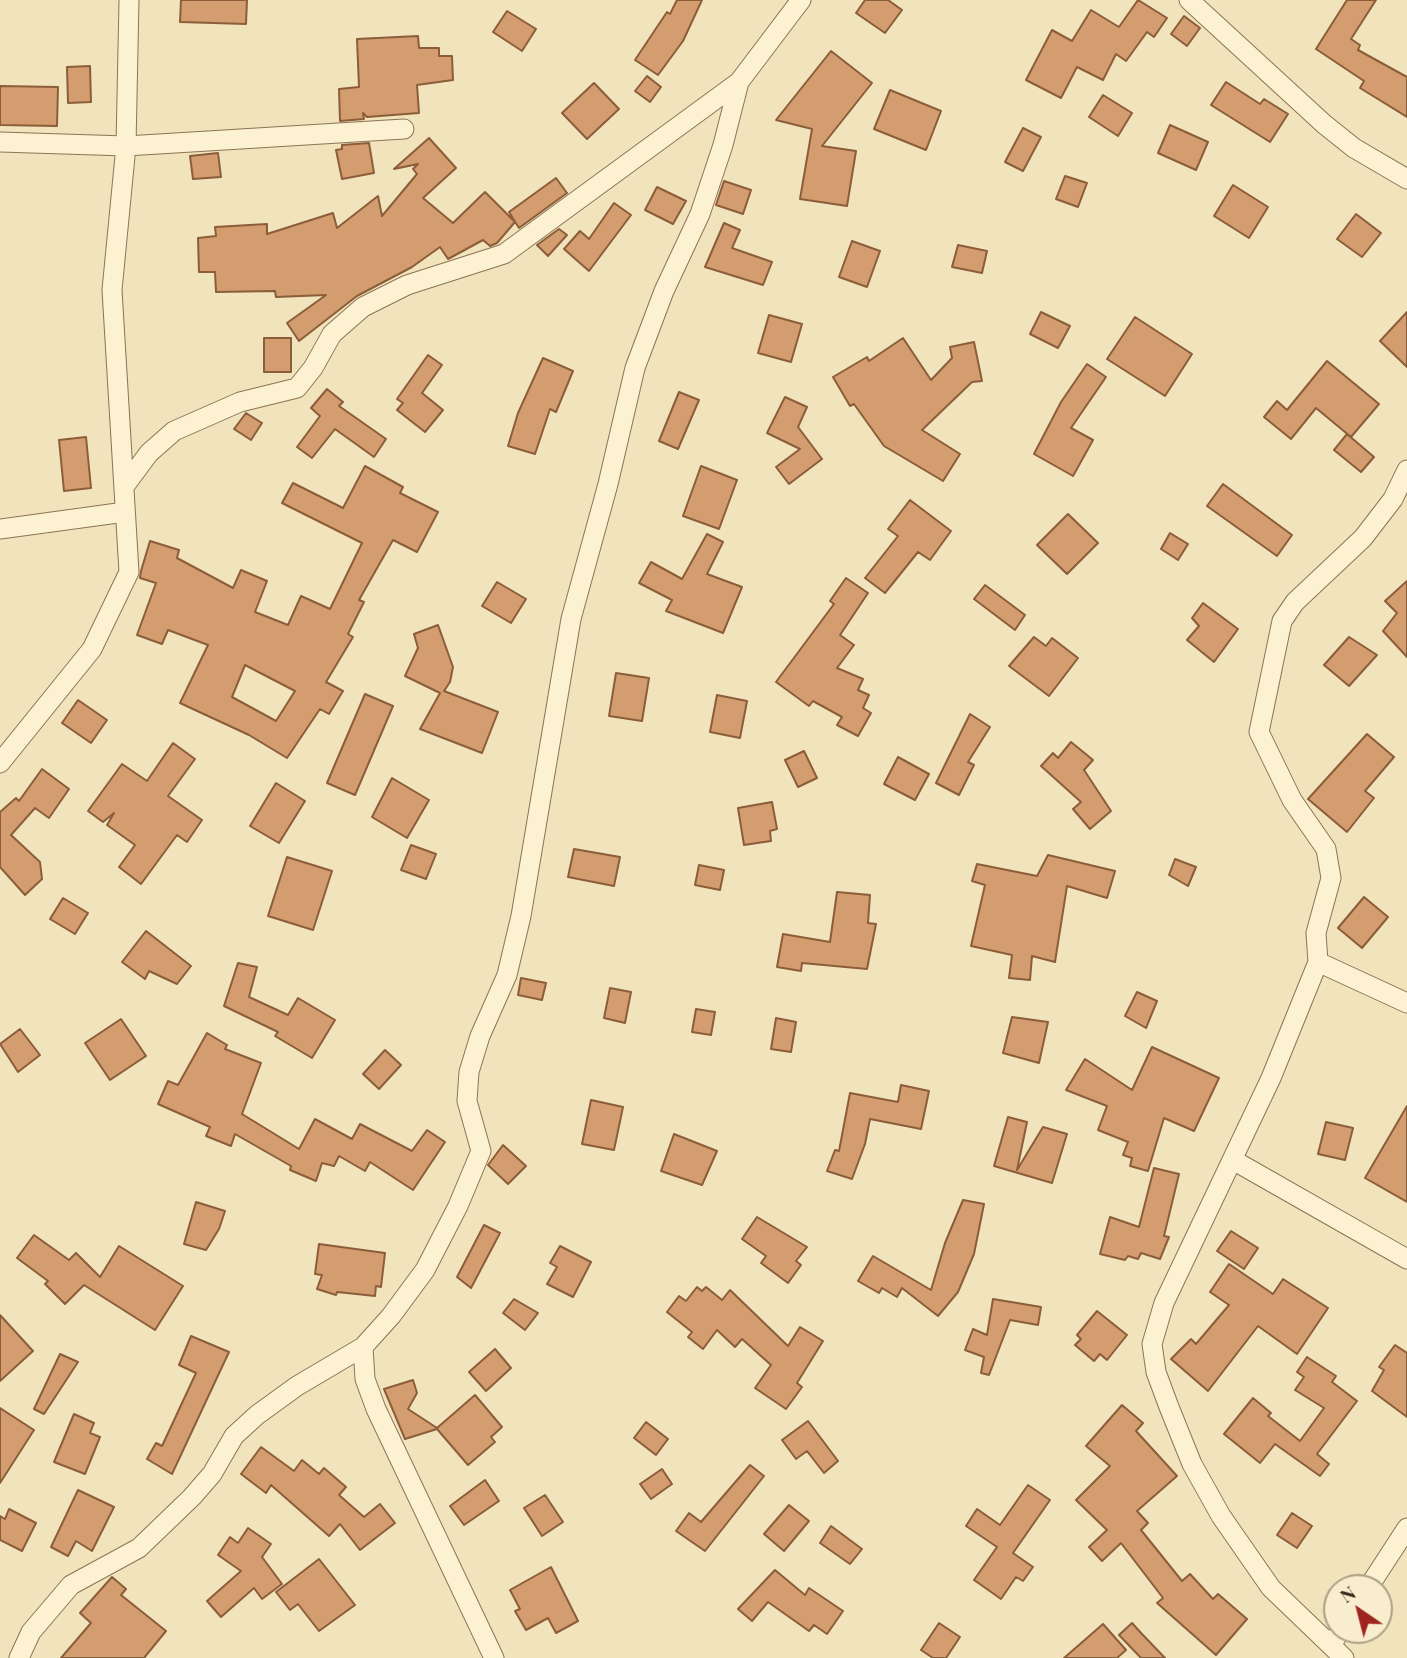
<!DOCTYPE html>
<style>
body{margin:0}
#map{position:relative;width:1407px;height:1658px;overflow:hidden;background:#f1e4bd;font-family:"Playfair Display",serif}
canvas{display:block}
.north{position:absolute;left:1323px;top:1574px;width:70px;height:70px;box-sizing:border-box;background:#f8eecd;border:2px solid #aca086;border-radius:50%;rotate:325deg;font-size:19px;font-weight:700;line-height:28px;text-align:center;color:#392b1b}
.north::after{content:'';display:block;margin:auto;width:24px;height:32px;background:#9f2520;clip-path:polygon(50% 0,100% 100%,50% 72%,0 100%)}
</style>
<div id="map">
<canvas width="1407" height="1658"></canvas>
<div class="north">N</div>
</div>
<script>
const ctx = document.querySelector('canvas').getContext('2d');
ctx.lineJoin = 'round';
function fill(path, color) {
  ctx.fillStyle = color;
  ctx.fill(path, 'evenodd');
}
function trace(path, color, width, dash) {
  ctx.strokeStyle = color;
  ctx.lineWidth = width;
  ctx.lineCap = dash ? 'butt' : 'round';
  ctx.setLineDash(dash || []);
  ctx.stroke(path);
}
const building = new Path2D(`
 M 181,0 L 247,0 L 246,24 L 180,22 Z
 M 677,0 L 702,0 L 683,41 L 658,75 L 635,60 L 667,12 L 670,14 Z
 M 865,0 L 888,0 L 902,10 L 885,33 L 856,13 Z
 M 1138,0 L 1167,18 L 1154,37 L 1147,32 L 1126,61 L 1116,54 L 1103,80 L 1077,67 L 1061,98 L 1026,80 L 1052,30 L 1072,41 L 1091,10 L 1119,27 Z
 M 1347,0 L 1376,0 L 1351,39 L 1360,45 L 1358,50 L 1407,77 L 1407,117 L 1360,88 L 1364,81 L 1316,49 Z
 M 507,11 L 536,29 L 522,51 L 493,32 Z
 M 1184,16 L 1200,28 L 1187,46 L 1171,34 Z
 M 418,36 L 419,48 L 439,48 L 439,56 L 452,56 L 453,80 L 417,85 L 419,113 L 367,117 L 363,113 L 364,119 L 340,121 L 339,89 L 359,87 L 357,39 Z
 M 831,51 L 872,83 L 822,146 L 856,151 L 847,206 L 800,199 L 812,129 L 776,120 Z
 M 90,66 L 91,102 L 68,103 L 67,67 Z
 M 647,76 L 661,87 L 650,102 L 635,91 Z
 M 1226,82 L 1260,104 L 1264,99 L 1288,114 L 1270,142 L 1211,105 Z
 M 594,83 L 619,109 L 587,139 L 562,113 Z
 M 0,86 L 58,87 L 57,126 L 0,125 Z
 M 890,90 L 941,111 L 926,150 L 874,129 Z
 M 1103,95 L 1132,113 L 1118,136 L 1089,117 Z
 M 1170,125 L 1208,142 L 1196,170 L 1158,153 Z
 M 1023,128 L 1041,137 L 1023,171 L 1005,162 Z
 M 429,138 L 456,168 L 423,198 L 453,223 L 485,192 L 515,222 L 497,243 L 490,246 L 483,240 L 448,259 L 440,247 L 412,267 L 357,296 L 299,341 L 287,323 L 326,295 L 276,297 L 275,291 L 216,292 L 215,272 L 199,272 L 198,238 L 216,236 L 215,227 L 267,224 L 267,234 L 333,213 L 337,228 L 378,196 L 382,216 L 417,174 L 413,169 L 418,164 L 394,169 Z
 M 369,143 L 374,173 L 342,179 L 336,150 L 342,149 L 342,145 Z
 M 218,153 L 221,177 L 193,179 L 190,156 Z
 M 1065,176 L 1087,183 L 1078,207 L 1056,199 Z
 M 556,178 L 567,193 L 519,228 L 509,212 Z
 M 724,181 L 751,190 L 743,214 L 716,205 Z
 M 1233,185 L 1268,207 L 1249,238 L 1214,216 Z
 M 657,187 L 686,201 L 673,224 L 645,210 Z
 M 614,203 L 631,215 L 589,271 L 564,249 L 580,231 L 589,239 Z
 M 1356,214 L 1381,233 L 1362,257 L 1337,239 Z
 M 724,223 L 740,230 L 732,248 L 772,262 L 763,285 L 705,267 Z
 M 559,229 L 567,235 L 548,256 L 537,245 Z
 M 852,241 L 880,251 L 867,287 L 839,277 Z
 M 958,245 L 987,251 L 982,273 L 952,267 Z
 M 1041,312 L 1070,326 L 1058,348 L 1030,334 Z
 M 1407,312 L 1407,367 L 1380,341 Z
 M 769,315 L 802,324 L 791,362 L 758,353 Z
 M 1135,317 L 1192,354 L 1165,396 L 1107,359 Z
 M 264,338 L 291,338 L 291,372 L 264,372 Z
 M 903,338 L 931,380 L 952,358 L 950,347 L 974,342 L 982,381 L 972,382 L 922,430 L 960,454 L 943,481 L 884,446 L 854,404 L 850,406 L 833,377 L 867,357 L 869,361 Z
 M 428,355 L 442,365 L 422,393 L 443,410 L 425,432 L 397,410 L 403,403 L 397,399 Z
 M 543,358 L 573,371 L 556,412 L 550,409 L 535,454 L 508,446 L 518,413 Z
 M 1327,361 L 1379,404 L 1351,437 L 1316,408 L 1291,439 L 1264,417 L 1277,401 L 1287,410 Z
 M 1087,364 L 1106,377 L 1071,428 L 1093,440 L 1073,476 L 1034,454 L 1061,402 Z
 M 327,389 L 343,402 L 339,406 L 386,439 L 374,457 L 335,429 L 312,458 L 297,447 L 320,416 L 311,408 Z
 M 679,392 L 699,400 L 678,449 L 659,441 Z
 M 785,397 L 807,407 L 798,427 L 822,459 L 789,484 L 776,467 L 800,449 L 767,433 Z
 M 246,413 L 262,423 L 251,440 L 234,429 Z
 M 1347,434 L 1374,457 L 1361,472 L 1334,450 Z
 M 86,437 L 91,488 L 64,491 L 59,440 Z
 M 365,466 L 403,487 L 400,493 L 438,512 L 417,552 L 393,540 L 359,600 L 364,602 L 348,634 L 353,637 L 326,682 L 343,691 L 329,714 L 320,709 L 287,758 L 249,735 L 180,703 L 208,645 L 168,630 L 162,644 L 137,635 L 156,583 L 140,578 L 141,571 L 150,541 L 179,550 L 177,558 L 233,588 L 241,570 L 267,581 L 255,612 L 288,625 L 301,596 L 330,609 L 362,543 L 282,503 L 293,483 L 343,508 ZM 245,665 L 295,691 L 276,721 L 232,697 Z
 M 701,466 L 737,480 L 719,529 L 683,516 Z
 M 1223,484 L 1292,535 L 1277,556 L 1207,506 Z
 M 910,500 L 951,531 L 930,560 L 918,552 L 885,593 L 865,578 L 898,536 L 888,529 Z
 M 1068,514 L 1098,543 L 1067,574 L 1037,545 Z
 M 1170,533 L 1188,544 L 1178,560 L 1161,549 Z
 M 707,534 L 723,542 L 707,574 L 742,587 L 723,633 L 666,611 L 672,600 L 639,583 L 651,562 L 682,579 Z
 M 846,578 L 868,593 L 840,635 L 854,645 L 837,668 L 863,679 L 858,690 L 869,695 L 863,708 L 871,713 L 858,736 L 837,725 L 842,717 L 813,701 L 809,706 L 776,682 L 834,604 L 830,601 Z
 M 1407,581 L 1407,657 L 1383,631 L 1397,613 L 1385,601 Z
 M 497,582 L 526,599 L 511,623 L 482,606 Z
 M 985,585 L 1025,615 L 1015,630 L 974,599 Z
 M 1203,603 L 1238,629 L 1214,662 L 1187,640 L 1199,626 L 1192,618 Z
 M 438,625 L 453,667 L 450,682 L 444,691 L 498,712 L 482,753 L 420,729 L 440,693 L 405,676 L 418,648 L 414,634 Z
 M 1034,637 L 1046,646 L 1052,638 L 1078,658 L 1049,696 L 1009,666 Z
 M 1349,637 L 1377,655 L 1349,686 L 1324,665 Z
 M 616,673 L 649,678 L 642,721 L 609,716 Z
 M 365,694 L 393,706 L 355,795 L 327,783 Z
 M 717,695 L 747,701 L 740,738 L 710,732 Z
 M 78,700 L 107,720 L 91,743 L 62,723 Z
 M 970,714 L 990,727 L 968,762 L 974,765 L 959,795 L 936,783 Z
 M 1367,734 L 1394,757 L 1365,791 L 1374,798 L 1347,832 L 1308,799 Z
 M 1071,742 L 1093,760 L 1084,770 L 1111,811 L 1090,829 L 1073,809 L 1081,802 L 1041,766 L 1053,753 L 1058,758 Z
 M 173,743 L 195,759 L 168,796 L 202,820 L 187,842 L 177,835 L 141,884 L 119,867 L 135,845 L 107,825 L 114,813 L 103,822 L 88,811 L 122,764 L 147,781 Z
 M 804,751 L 817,778 L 798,787 L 785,760 Z
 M 898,757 L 929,774 L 915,800 L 884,784 Z
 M 42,769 L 69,789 L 49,818 L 35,808 L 11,835 L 40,862 L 42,879 L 25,895 L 0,867 L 0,812 L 16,798 L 19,801 Z
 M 392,778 L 429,800 L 407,838 L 372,817 Z
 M 276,783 L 305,801 L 279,843 L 250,826 Z
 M 772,802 L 777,829 L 770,831 L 771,841 L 744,845 L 738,808 Z
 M 411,845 L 436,854 L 426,879 L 401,870 Z
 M 574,849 L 620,857 L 614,886 L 568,877 Z
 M 1048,855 L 1115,871 L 1107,898 L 1067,886 L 1055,962 L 1032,956 L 1030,980 L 1009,978 L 1012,955 L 971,946 L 985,885 L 972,881 L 977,864 L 1037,876 Z
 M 287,857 L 332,871 L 313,930 L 268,916 Z
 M 1175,859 L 1196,867 L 1188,886 L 1169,875 Z
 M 699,865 L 724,870 L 720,890 L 695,885 Z
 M 837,892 L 870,895 L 868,923 L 876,924 L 867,969 L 802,963 L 801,971 L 777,967 L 783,934 L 830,942 Z
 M 1364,897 L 1388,917 L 1362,948 L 1338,928 Z
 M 63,898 L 88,913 L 75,934 L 50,919 Z
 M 146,931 L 191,966 L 177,984 L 149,971 L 145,979 L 122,962 Z
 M 238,963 L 257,967 L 249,997 L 288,1015 L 298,998 L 335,1020 L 312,1058 L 275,1036 L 278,1032 L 224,1006 Z
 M 521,978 L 546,983 L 542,1000 L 518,995 Z
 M 610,988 L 631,992 L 625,1023 L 604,1018 Z
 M 1137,992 L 1157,1001 L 1146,1028 L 1125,1016 Z
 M 696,1009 L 715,1012 L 711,1035 L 692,1032 Z
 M 1012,1017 L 1048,1022 L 1039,1063 L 1003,1053 Z
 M 776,1018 L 796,1022 L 791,1052 L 771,1049 Z
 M 121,1019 L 146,1056 L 110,1080 L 85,1043 Z
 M 20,1029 L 40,1055 L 18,1072 L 0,1044 Z
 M 207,1033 L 227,1045 L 225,1049 L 261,1063 L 242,1114 L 299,1149 L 315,1119 L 352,1139 L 360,1124 L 412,1151 L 427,1130 L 445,1142 L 413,1190 L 370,1162 L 365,1171 L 339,1156 L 334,1166 L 322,1163 L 316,1181 L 290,1170 L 291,1166 L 235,1134 L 231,1146 L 206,1136 L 210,1127 L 158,1104 L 168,1081 L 178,1085 Z
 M 1152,1047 L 1219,1078 L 1194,1131 L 1164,1118 L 1148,1171 L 1130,1166 L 1132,1158 L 1123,1155 L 1128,1142 L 1098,1130 L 1107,1106 L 1066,1090 L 1085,1059 L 1132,1090 Z
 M 385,1050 L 401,1065 L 379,1089 L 363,1074 Z
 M 901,1085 L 929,1091 L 921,1129 L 870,1119 L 865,1144 L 852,1179 L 827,1171 L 835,1150 L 839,1151 L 850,1093 L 898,1102 Z
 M 591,1100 L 623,1107 L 614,1150 L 582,1144 Z
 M 1407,1106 L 1407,1202 L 1365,1178 Z
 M 1008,1117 L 1027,1122 L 1017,1170 L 1043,1127 L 1067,1134 L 1052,1183 L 994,1166 Z
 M 1326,1122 L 1353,1128 L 1345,1160 L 1318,1154 Z
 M 674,1134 L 717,1151 L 702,1185 L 661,1171 Z
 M 503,1145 L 526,1166 L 508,1184 L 488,1165 Z
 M 1154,1168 L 1179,1174 L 1164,1236 L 1169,1237 L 1160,1259 L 1141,1253 L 1138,1259 L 1128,1256 L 1125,1260 L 1100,1254 L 1110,1217 L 1139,1227 Z
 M 963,1200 L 984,1204 L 974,1254 L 958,1292 L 938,1316 L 902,1288 L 897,1297 L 882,1288 L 879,1293 L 858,1281 L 873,1256 L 931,1290 L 945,1243 Z
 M 196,1202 L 225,1211 L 219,1229 L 206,1250 L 184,1244 Z
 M 757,1217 L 807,1247 L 796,1261 L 801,1265 L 788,1283 L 761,1263 L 766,1256 L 742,1239 Z
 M 484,1225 L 500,1233 L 471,1288 L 457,1277 Z
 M 1231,1231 L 1258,1248 L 1244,1269 L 1217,1251 Z
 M 34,1235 L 69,1260 L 76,1253 L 100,1277 L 119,1246 L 183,1286 L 155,1330 L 84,1285 L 65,1304 L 45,1284 L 48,1281 L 17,1258 Z
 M 319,1244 L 385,1253 L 381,1287 L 376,1286 L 375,1296 L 337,1292 L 336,1295 L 317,1289 L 322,1275 L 315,1274 Z
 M 560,1246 L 591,1262 L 573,1297 L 547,1284 L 557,1267 L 550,1263 Z
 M 1229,1264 L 1273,1294 L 1283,1279 L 1328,1308 L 1297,1354 L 1258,1326 L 1208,1391 L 1171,1359 L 1191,1339 L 1196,1344 L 1229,1305 L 1210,1292 Z
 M 697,1287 L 702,1291 L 706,1287 L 722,1300 L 730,1290 L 788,1346 L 800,1327 L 823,1341 L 797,1383 L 802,1387 L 786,1409 L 755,1388 L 771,1365 L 742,1339 L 735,1347 L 717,1330 L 703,1349 L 688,1337 L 692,1332 L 667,1312 L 679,1296 L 686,1301 Z
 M 514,1299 L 538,1313 L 525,1330 L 503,1313 Z
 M 993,1299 L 1041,1307 L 1038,1325 L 1010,1320 L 989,1375 L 981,1373 L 984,1357 L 965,1350 L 973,1329 L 987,1335 Z
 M 1097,1311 L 1127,1335 L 1107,1360 L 1100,1354 L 1094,1361 L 1075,1345 L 1081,1339 L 1077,1335 Z
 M 0,1315 L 33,1351 L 0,1381 Z
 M 191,1336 L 229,1352 L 172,1474 L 147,1459 L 156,1443 L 162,1446 L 196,1373 L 179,1365 Z
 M 1395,1345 L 1407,1353 L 1407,1417 L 1372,1391 L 1384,1370 L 1379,1367 Z
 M 495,1349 L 511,1368 L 486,1391 L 469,1372 Z
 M 60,1354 L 78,1362 L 44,1414 L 34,1409 Z
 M 1307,1357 L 1336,1376 L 1332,1382 L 1357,1401 L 1317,1454 L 1329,1464 L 1320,1476 L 1275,1444 L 1260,1463 L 1224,1434 L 1253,1398 L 1271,1413 L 1268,1416 L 1300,1441 L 1324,1408 L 1295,1390 L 1304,1377 L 1297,1372 Z
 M 413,1380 L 417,1393 L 408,1409 L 437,1428 L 475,1395 L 502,1427 L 491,1437 L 495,1442 L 468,1465 L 437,1429 L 405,1439 L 384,1389 Z
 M 1122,1405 L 1143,1423 L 1136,1431 L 1177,1476 L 1137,1511 L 1148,1523 L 1141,1530 L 1182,1581 L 1190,1574 L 1213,1599 L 1218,1594 L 1247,1619 L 1216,1655 L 1157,1603 L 1163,1598 L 1121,1543 L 1102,1561 L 1089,1547 L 1107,1530 L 1076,1500 L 1110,1466 L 1086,1446 Z
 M 0,1408 L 34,1430 L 0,1483 Z
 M 74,1414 L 94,1423 L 90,1433 L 100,1437 L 85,1474 L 54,1462 Z
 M 808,1421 L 838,1461 L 824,1473 L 807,1451 L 796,1459 L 782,1440 Z
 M 646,1422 L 668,1439 L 656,1455 L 634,1438 Z
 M 261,1447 L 294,1471 L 302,1460 L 319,1474 L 324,1468 L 346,1487 L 339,1495 L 364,1517 L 380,1504 L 395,1523 L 360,1550 L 340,1524 L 329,1536 L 271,1485 L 266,1493 L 241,1474 Z
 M 750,1465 L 764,1476 L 705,1551 L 676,1531 L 689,1513 L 701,1522 Z
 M 662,1469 L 672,1484 L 651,1499 L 640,1484 Z
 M 485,1480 L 499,1501 L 464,1525 L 450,1506 Z
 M 1028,1485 L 1050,1500 L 1013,1553 L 1033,1567 L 1023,1581 L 1016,1577 L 1001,1599 L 974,1580 L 997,1547 L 966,1526 L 977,1509 L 1000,1525 Z
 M 78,1490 L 114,1507 L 92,1551 L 76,1541 L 68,1556 L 51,1547 Z
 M 545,1495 L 563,1522 L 542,1536 L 524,1508 Z
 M 789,1505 L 809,1521 L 784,1551 L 764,1534 Z
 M 9,1509 L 36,1523 L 22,1551 L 0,1540 L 0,1516 L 5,1519 Z
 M 1292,1513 L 1312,1526 L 1297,1548 L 1277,1535 Z
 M 831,1526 L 862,1549 L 850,1564 L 820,1543 Z
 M 248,1528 L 271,1544 L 262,1557 L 282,1584 L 262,1599 L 254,1588 L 221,1617 L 207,1601 L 241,1571 L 218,1555 L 230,1537 L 238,1543 Z
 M 319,1559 L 355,1605 L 319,1631 L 298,1604 L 290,1610 L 276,1592 Z
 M 551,1567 L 578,1621 L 556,1633 L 548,1618 L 526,1630 L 515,1611 L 520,1609 L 510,1590 Z
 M 775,1570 L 805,1595 L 809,1588 L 843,1611 L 827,1634 L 814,1625 L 809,1631 L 768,1602 L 752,1621 L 738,1609 Z
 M 112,1577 L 126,1589 L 121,1595 L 166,1631 L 144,1658 L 61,1658 L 91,1623 L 80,1613 Z
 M 939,1623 L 960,1637 L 946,1658 L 933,1658 L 921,1650 Z
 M 1132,1623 L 1142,1634 L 1165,1658 L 1141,1658 L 1119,1635 Z
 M 1103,1624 L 1126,1650 L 1117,1658 L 1064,1658 Z`);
fill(building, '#d39d70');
trace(building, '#8c5d39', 2);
const minor = new Path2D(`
 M 1189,0 L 1324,124 L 1354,148 L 1407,179
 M 0,142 L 126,146 L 404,129
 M 126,484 L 149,453 L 174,431 L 240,402 L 297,388 L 313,368 L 332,334 L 363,307 L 407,285 L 504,254 L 739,82 L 801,0
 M 0,529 L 125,512
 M 0,763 L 92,649 L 129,572 L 112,290 L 126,146 L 129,0
 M 1318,962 L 1407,1003
 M 1233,1160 L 1407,1259
 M 1368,1588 L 1407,1528
 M 1331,1645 L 1341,1630
 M 19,1658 L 31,1632 L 71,1585 L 139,1548 L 192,1497 L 212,1474 L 234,1436 L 257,1415 L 297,1386 L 363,1347
 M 494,1658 L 376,1409 L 365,1379 L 363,1347 L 391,1316 L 425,1270 L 458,1206 L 481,1151 L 467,1101 L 469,1072 L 480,1036 L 507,975 L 521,916 L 571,619 L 608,484 L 635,368 L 664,291 L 700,214 L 723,145 L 739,82
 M 1344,1658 L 1271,1588 L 1221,1516 L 1192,1464 L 1169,1407 L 1156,1372 L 1152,1344 L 1164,1303 L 1271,1078 L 1318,962 L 1316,933 L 1331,878 L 1326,849 L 1292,800 L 1259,732 L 1282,621 L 1295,602 L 1363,538 L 1393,499 L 1407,470`);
trace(minor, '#8b7455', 21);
trace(minor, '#fcf1d1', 19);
</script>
